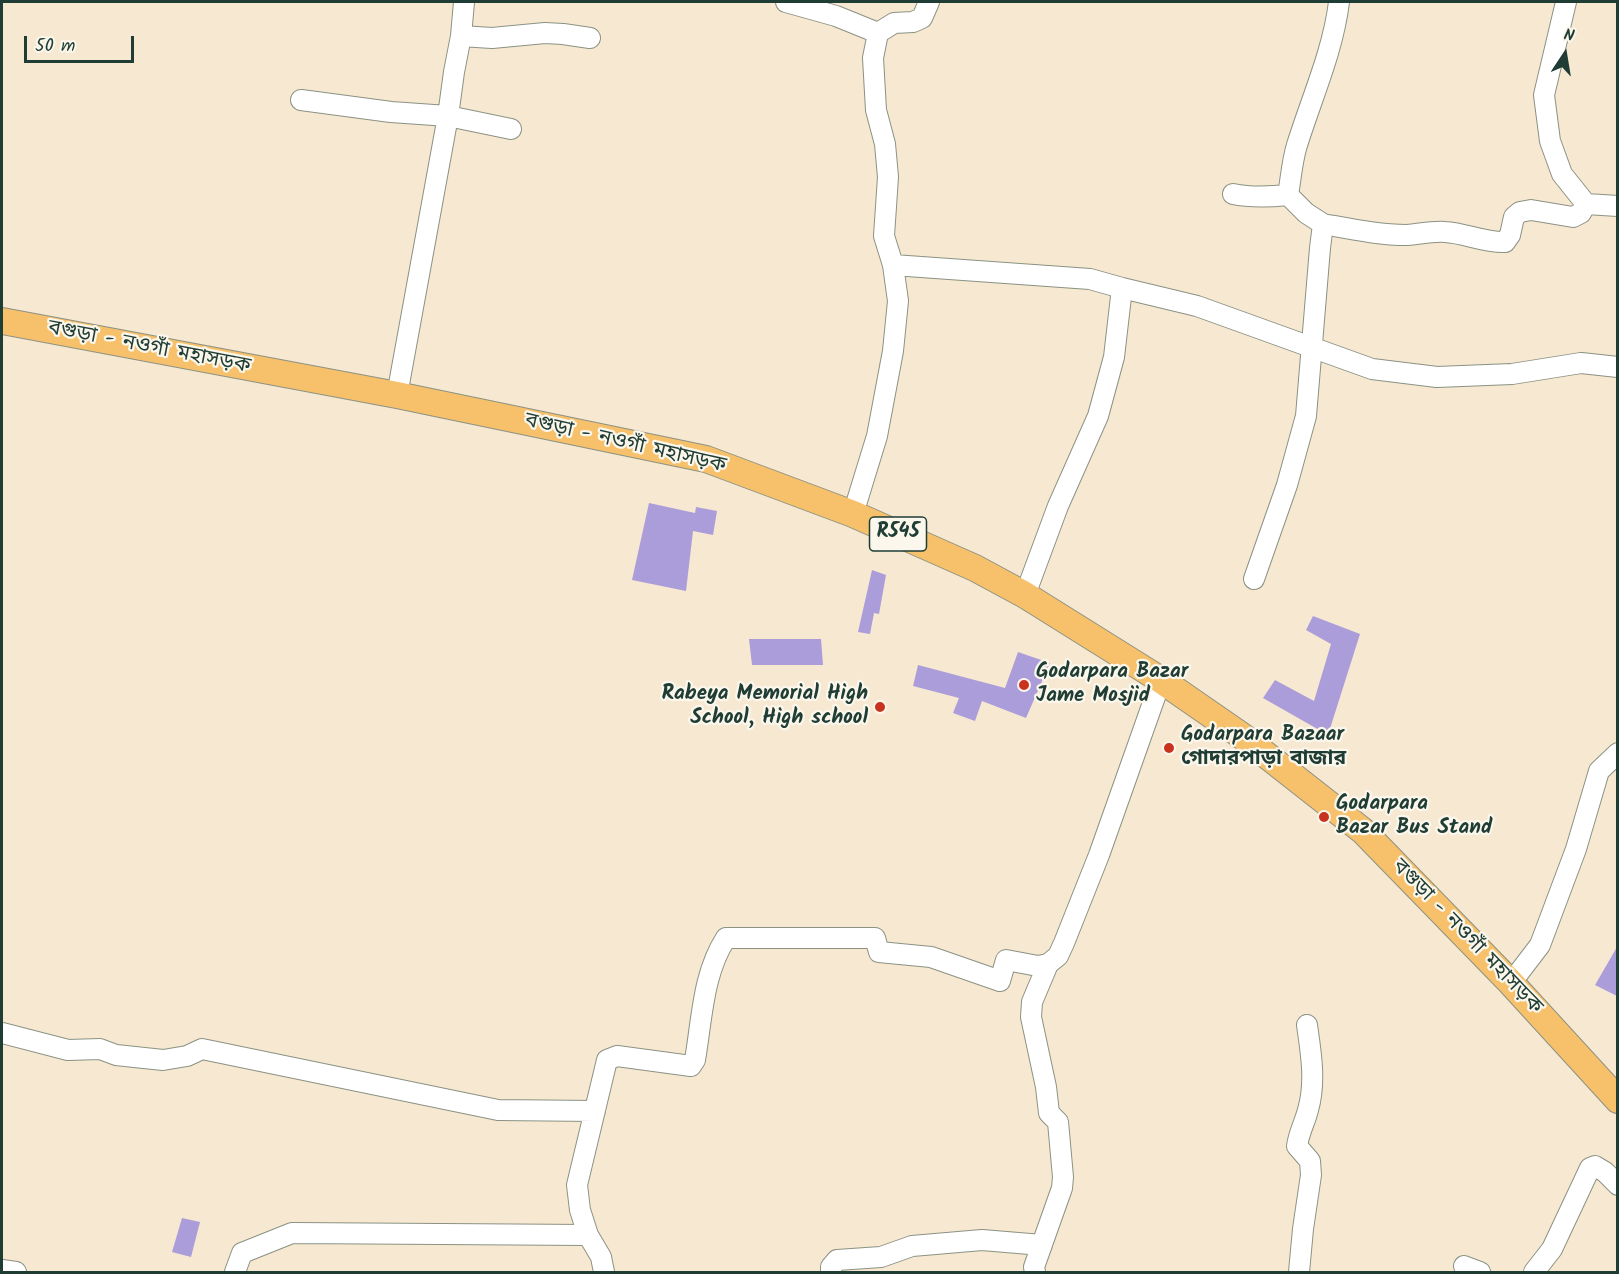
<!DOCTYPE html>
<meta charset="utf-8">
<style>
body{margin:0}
#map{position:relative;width:1619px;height:1274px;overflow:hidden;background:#f7e8d2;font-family:Kalam,sans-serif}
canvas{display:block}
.frame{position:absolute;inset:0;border:3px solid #1f3d34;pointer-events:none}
.north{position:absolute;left:1535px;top:24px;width:60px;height:60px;-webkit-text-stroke:4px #fbf7ec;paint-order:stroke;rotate:12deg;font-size:16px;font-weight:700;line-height:24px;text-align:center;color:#1f3d34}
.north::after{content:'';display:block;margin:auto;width:21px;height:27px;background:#1f3d34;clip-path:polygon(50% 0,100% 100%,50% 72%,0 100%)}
.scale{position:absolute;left:24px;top:36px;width:110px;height:27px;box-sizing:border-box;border:3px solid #1f3d34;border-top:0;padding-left:8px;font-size:18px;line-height:21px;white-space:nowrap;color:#1f3d34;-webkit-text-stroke:4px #fbf7ec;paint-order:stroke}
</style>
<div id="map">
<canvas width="1619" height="1274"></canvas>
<div class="frame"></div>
<div class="north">N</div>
<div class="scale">50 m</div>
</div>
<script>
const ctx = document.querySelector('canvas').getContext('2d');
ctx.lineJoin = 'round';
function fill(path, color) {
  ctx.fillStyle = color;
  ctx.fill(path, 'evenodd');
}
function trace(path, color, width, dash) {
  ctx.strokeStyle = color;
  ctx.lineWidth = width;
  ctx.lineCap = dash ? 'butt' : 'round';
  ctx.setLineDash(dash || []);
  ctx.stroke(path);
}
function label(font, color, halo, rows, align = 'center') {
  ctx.font = font + ' Kalam,"Noto Sans Bengali",sans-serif';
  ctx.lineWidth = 4.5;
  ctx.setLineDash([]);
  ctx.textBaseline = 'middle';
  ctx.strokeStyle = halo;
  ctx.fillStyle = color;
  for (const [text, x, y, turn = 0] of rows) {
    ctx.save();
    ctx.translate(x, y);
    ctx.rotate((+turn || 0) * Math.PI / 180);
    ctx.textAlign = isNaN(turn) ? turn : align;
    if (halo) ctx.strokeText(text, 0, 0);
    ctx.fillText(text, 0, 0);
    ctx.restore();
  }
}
fill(new Path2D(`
 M 649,503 L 695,513 L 696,507 L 717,511 L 713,535 L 693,531 L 686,591 L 632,580 Z
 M 872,570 L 886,575 L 879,614 L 874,613 L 870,634 L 858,632 Z
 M 1313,616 L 1360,634 L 1328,735 L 1263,698 L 1275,680 L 1314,701 L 1331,644 L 1306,630 Z
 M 749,639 L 821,639 L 823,665 L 752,665 Z
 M 1018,652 L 1050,663 L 1026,718 L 982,701 L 975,721 L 953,713 L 959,698 L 913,686 L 918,665 L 1005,688 Z
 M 1617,947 L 1617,996 L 1595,985 Z
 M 182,1218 L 200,1222 L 191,1257 L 172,1252 Z`), '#ab9dd9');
const minor = new Path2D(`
 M 786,2 L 836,16 L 878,33
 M 1566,2 L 1544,95 L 1550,141 L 1562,174 L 1586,204
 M 461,36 L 492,38 L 545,33 L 563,34 L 590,38
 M 301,100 L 391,112 L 448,116 L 511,129
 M 1233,194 C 1252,198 1269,197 1288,195
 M 1323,224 C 1351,229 1379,235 1407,235 C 1420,234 1432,231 1445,232 C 1465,233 1485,243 1505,242 L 1510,235 L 1514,217 L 1520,212 L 1531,210 L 1573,217 L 1581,213 L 1586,204 L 1618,206
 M 893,265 L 884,236 L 888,177 L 885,144 L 876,110 L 873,58 L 878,33 L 894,23 L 913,22 L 922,18 L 929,2
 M 1122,288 L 1197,306 L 1372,369 L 1437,377 L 1512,374 L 1581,363 L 1618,367
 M 397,395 L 448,116 L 454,72 L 461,36 L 464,2
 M 853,514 L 877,436 L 893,351 L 898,301 L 893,265 L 1090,279 L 1122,288 L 1114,357 L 1098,416 L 1058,506 L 1025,595
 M 1254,579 L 1287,485 L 1306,416 L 1320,248 L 1323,224 L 1306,213 L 1288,195 C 1291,178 1292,161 1297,145 C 1312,97 1333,51 1339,2
 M 1511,983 L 1540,945 L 1576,849 L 1599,771 L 1618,753
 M 2,1033 L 68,1050 L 100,1049 L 116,1055 L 163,1060 L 187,1056 L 202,1049 L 498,1110 L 595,1111
 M 1464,1266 L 1480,1272
 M 2,1270 L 16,1272
 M 235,1272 L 242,1253 L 292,1233 L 588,1235
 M 604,1272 L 601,1257 L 588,1235 L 580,1210 L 577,1185 L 607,1060 L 617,1056 L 691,1066 L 695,1060 C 702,1019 703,973 726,938 L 875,938 L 879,952 L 931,957 L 1000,981 L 1006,960 L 1038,966 L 1048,964
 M 831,1272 L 831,1267 L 837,1260 L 881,1257 L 912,1246 L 982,1240 L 1042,1245
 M 1035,1272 L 1034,1267 L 1062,1188 L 1063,1177 L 1058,1122 L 1049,1113 L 1046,1087 L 1031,1017 L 1032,1002 L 1048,964 L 1058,956 L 1064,943 L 1099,855 L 1161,680
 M 1299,1272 L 1303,1229 L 1311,1175 L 1310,1161 L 1297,1146 C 1299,1132 1305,1122 1308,1110 C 1316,1082 1311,1053 1307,1025
 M 1534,1272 L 1552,1249 L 1590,1168 L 1595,1166 L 1605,1172 L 1618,1185`);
const major = new Path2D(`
 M 2,321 L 397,395 L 706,459 L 853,514 L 975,568 L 1025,595 L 1161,680 L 1242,736 L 1363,831 L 1511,983 L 1618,1100`);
trace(minor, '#8b9283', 22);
trace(major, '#8b9283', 28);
trace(minor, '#fff', 20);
trace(major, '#f7c06b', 26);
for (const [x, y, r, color] of [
 [1024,685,6,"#c8321e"],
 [880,707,6,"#c8321e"],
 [1169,748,6,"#c8321e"],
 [1324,817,6,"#c8321e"]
]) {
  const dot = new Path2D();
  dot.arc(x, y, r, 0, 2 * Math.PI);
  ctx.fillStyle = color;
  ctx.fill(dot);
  trace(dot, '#fbf7ec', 2);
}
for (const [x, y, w] of [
 [898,534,57]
]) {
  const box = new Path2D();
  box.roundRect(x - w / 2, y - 17, w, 34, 4.5);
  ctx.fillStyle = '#fbf7ec';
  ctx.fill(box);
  trace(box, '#1f3d34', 1.5);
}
label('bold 20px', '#1f3d34', null, [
 ["R545",898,534]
]);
label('21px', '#1f3d34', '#fbf7ec', [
 ["বগুড়া - নওগাঁ মহাসড়ক",149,349,11],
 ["বগুড়া - নওগাঁ মহাসড়ক",625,445,13],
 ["বগুড়া - নওগাঁ মহাসড়ক",1466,938,46]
]);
label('bold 21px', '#1f3d34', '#fbf7ec', [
 ["Godarpara Bazar",1036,673],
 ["Jame Mosjid",1036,697],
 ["Rabeya Memorial High",868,695,"right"],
 ["School, High school",868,719,"right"],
 ["Godarpara Bazaar",1181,736],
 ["গোদারপাড়া বাজার",1181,760],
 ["Godarpara",1336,805],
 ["Bazar Bus Stand",1336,829]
], 'left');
</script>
